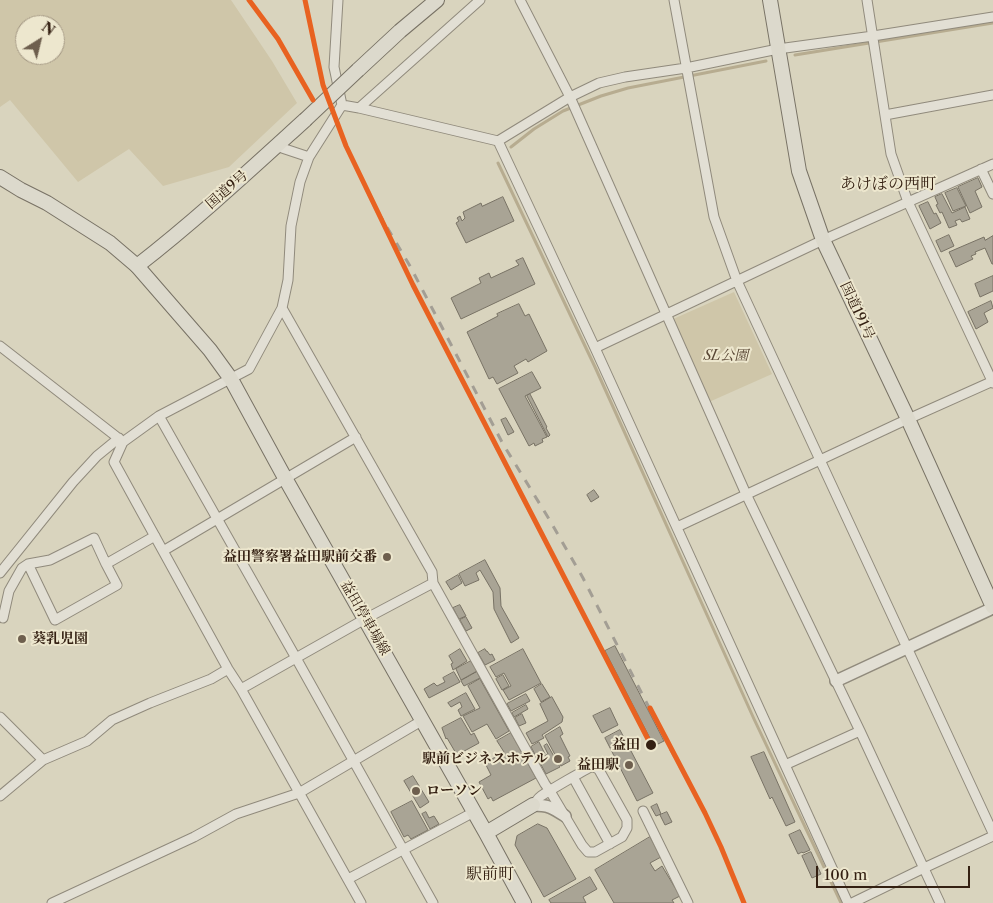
<!DOCTYPE html>
<meta charset="utf-8">
<style>
body{margin:0}
#map{position:relative;width:993px;height:903px;overflow:hidden;background:#d9d4be;font-family:"Libre Caslon Text",serif}
canvas{display:block}
.north{position:absolute;left:15px;top:15px;width:50px;height:50px;box-sizing:border-box;background:#ede7ce;border:1px solid #a39783;border-radius:50%;rotate:36deg;font-size:14px;font-weight:700;line-height:20px;text-align:center;color:#342012}
.north::after{content:'';display:block;margin:auto;width:18px;height:22px;background:#6e5f4e;clip-path:polygon(50% 0,100% 100%,50% 72%,0 100%)}
.scale{position:absolute;left:816px;top:866px;width:154px;height:22px;box-sizing:border-box;border:2px solid #342012;border-top:0;padding-left:6px;font-size:15px;line-height:18px;white-space:nowrap;color:#342012;-webkit-text-stroke:4px #ede7ce;paint-order:stroke}
</style>
<div id="map">
<canvas width="993" height="903"></canvas>
<div class="north">N</div>
<div class="scale">100 m</div>
</div>
<script>
const ctx = document.querySelector('canvas').getContext('2d');
ctx.lineJoin = 'round';
function fill(path, color) {
  ctx.fillStyle = color;
  ctx.fill(path, 'evenodd');
}
function trace(path, color, width, dash) {
  ctx.strokeStyle = color;
  ctx.lineWidth = width;
  ctx.lineCap = dash ? 'butt' : 'round';
  ctx.setLineDash(dash || []);
  ctx.stroke(path);
}
function label(font, color, halo, rows, align = 'center') {
  ctx.font = font + ' "Libre Caslon Text","Noto Serif JP",serif';
  ctx.lineWidth = 4;
  ctx.setLineDash([]);
  ctx.textBaseline = 'middle';
  ctx.strokeStyle = halo;
  ctx.fillStyle = color;
  for (const [text, x, y, turn = 0] of rows) {
    ctx.save();
    ctx.translate(x, y);
    ctx.rotate((+turn || 0) * Math.PI / 180);
    ctx.textAlign = isNaN(turn) ? turn : align;
    if (halo) ctx.strokeText(text, 0, 0);
    ctx.fillText(text, 0, 0);
    ctx.restore();
  }
}
fill(new Path2D(`
 M 0,0 L 231,0 L 272,61 L 297,103 L 229,167 L 163,186 L 129,149 L 78,182 L 10,100 L 0,107 ZM 25,25 L 55,25 L 55,55 L 25,55 Z
 M 734,292 L 772,374 L 709,402 L 671,320 Z`), '#cfc6a9');
trace(new Path2D(`
 M 795,55 L 993,23
 M 511,147 L 534,129 L 563,111 L 601,96 L 628,88 L 766,61
 M 498,163 L 595,367 L 754,719 L 841,903`), '#b7ac90', 3);
const building = new Path2D(`
 M 978,178 L 982,187 L 975,191 L 982,207 L 970,213 L 958,187 Z
 M 957,188 L 966,206 L 953,211 L 945,193 Z
 M 942,194 L 952,213 L 965,207 L 970,219 L 962,222 L 960,219 L 955,221 L 957,225 L 949,228 L 942,212 L 940,213 L 936,205 L 938,204 L 935,197 Z
 M 503,197 L 514,221 L 466,243 L 456,223 L 459,221 L 457,218 L 460,216 L 462,221 L 465,218 L 463,212 L 481,203 L 482,206 Z
 M 928,202 L 934,214 L 936,213 L 941,223 L 930,229 L 919,206 Z
 M 949,235 L 954,246 L 941,252 L 936,241 Z
 M 993,236 L 993,264 L 992,264 L 985,248 L 975,252 L 976,254 L 971,256 L 973,259 L 956,267 L 949,252 L 984,237 L 985,240 Z
 M 523,258 L 535,284 L 461,319 L 451,298 L 481,283 L 479,278 L 489,273 L 491,278 L 519,265 L 516,261 Z
 M 993,276 L 993,291 L 980,297 L 975,284 Z
 M 991,301 L 993,308 L 984,313 L 988,322 L 976,329 L 968,312 Z
 M 519,304 L 525,316 L 529,314 L 547,351 L 528,362 L 526,359 L 514,366 L 518,373 L 497,384 L 493,377 L 489,379 L 467,332 L 498,316 L 497,314 Z
 M 532,372 L 541,388 L 525,396 L 547,437 L 542,439 L 543,442 L 535,446 L 534,443 L 529,446 L 499,389 Z
 M 530,394 L 547,427 L 546,428 L 550,435 L 548,437 L 527,396 Z
 M 506,418 L 514,432 L 508,435 L 501,420 Z
 M 594,490 L 599,497 L 591,502 L 587,495 Z
 M 485,560 L 500,588 L 501,606 L 519,638 L 511,643 L 494,609 L 493,592 L 480,570 L 476,573 L 479,580 L 465,586 L 459,574 Z
 M 458,575 L 462,583 L 451,590 L 446,582 Z
 M 460,605 L 466,616 L 459,619 L 453,608 Z
 M 466,617 L 472,628 L 466,631 L 460,620 Z
 M 615,646 L 664,741 L 654,746 L 605,651 Z
 M 460,649 L 467,661 L 453,670 L 451,664 L 453,663 L 449,656 Z
 M 485,649 L 486,651 L 487,651 L 490,655 L 492,654 L 495,660 L 485,665 L 478,653 Z
 M 523,649 L 541,683 L 509,700 L 503,690 L 511,686 L 504,673 L 496,677 L 490,667 Z
 M 471,661 L 477,671 L 461,680 L 456,669 Z
 M 454,672 L 460,682 L 429,698 L 424,689 L 434,683 L 437,686 L 445,682 L 443,678 Z
 M 477,672 L 480,678 L 464,686 L 461,681 Z
 M 503,675 L 509,686 L 502,690 L 496,679 Z
 M 480,679 L 509,731 L 496,739 L 487,724 L 472,732 L 463,716 L 480,708 L 468,686 Z
 M 542,684 L 550,697 L 541,702 L 534,689 Z
 M 466,693 L 475,709 L 461,716 L 458,710 L 462,707 L 460,702 L 451,707 L 448,703 Z
 M 526,694 L 530,701 L 511,711 L 507,704 Z
 M 552,697 L 563,717 L 562,722 L 542,735 L 544,738 L 532,744 L 526,733 L 548,721 L 540,704 Z
 M 526,705 L 528,709 L 514,717 L 512,713 Z
 M 610,708 L 618,725 L 602,733 L 593,716 Z
 M 522,714 L 526,723 L 519,726 L 515,718 Z
 M 461,718 L 471,735 L 474,733 L 479,743 L 457,755 L 447,738 L 446,739 L 442,728 Z
 M 560,727 L 563,734 L 560,736 L 570,756 L 568,757 L 570,761 L 561,766 L 545,736 Z
 M 620,730 L 653,793 L 637,801 L 605,738 Z
 M 511,733 L 536,778 L 493,801 L 491,797 L 488,799 L 479,782 L 491,775 L 485,763 L 504,752 L 497,741 Z
 M 539,742 L 545,754 L 537,758 L 531,747 Z
 M 547,744 L 560,767 L 546,774 L 538,759 L 548,754 L 544,746 Z
 M 764,752 L 795,822 L 786,826 L 772,797 L 770,799 L 751,757 Z
 M 413,776 L 429,802 L 420,808 L 404,781 Z
 M 412,801 L 428,830 L 411,839 L 408,835 L 404,837 L 391,812 Z
 M 657,804 L 661,814 L 656,816 L 651,807 Z
 M 426,812 L 429,818 L 434,816 L 439,824 L 430,829 L 422,814 Z
 M 667,812 L 672,822 L 665,825 L 660,815 Z
 M 538,824 L 547,828 L 576,879 L 544,897 L 515,845 L 517,836 Z
 M 800,830 L 810,850 L 803,853 L 802,852 L 798,854 L 789,835 Z
 M 650,837 L 661,857 L 650,863 L 655,871 L 662,866 L 680,896 L 672,900 L 674,903 L 614,903 L 595,870 Z
 M 811,852 L 821,874 L 812,878 L 802,856 Z
 M 590,877 L 597,889 L 583,897 L 586,903 L 551,903 L 549,900 Z`);
fill(building, '#a9a495');
trace(building, '#787265', 1);
const minor = new Path2D(`
 M 338,0 L 334,67 L 342,105
 M 520,0 L 570,97 L 746,494 L 860,731 L 940,903
 M 674,0 L 714,217 L 737,281 L 993,833
 M 867,0 L 891,154 L 908,202 L 993,383
 M 359,108 L 480,0
 M 885,115 L 993,95
 M 498,141 L 595,348 L 848,903
 M 276,146 L 309,157
 M 981,169 L 993,194
 M 282,308 L 432,572 L 433,583 L 545,784 L 550,791 L 582,845 L 588,852 L 595,852 L 622,837 L 627,828 L 627,820 L 599,770 C 596,768 596,767 592,767 C 589,767 547,792 541,796 C 538,798 536,802 533,805
 M 0,346 L 122,441
 M 595,348 L 823,240 L 993,164
 M 159,416 L 296,658 L 433,903
 M 677,527 L 897,424 L 993,381
 M 163,551 L 356,437
 M 28,564 L 55,620 L 117,585 L 106,564 L 155,536
 M 0,573 L 73,482 L 97,456 L 119,438
 M 3,618 L 9,591 L 22,568 L 28,564 L 50,560 L 94,538 L 106,564
 M 241,689 L 365,619 L 433,583
 M 0,717 L 43,760
 M 785,765 L 860,731
 M 573,777 L 610,844
 M 0,796 L 43,760 L 87,741 L 112,720 L 150,703 L 211,679 L 228,669
 M 643,811 L 688,903
 M 348,879 L 474,812
 M 52,903 L 194,837 L 236,814 L 299,793 L 423,720
 M 361,903 L 241,689 L 228,669 L 114,462 L 123,442 L 159,416 L 249,369 L 282,308 L 288,280 L 291,226 L 300,182 L 309,157 L 342,105 L 359,108 L 498,141 L 570,97 L 599,83 L 625,77 L 686,68 L 778,49 L 873,36 L 993,17
 M 852,903 L 924,868 L 993,836`);
const tertiary = new Path2D(`
 M 836,681 L 993,608
 M 533,805 C 549,805 553,808 565,816`);
const primary = new Path2D(`
 M 137,266 L 210,350 L 231,379 L 285,478 L 486,833 L 524,903
 M 486,833 L 533,805`);
const trunk = new Path2D(`
 M 770,0 L 799,171 L 823,240 L 908,419 L 993,607
 M 358,70 L 400,31 L 437,0
 M 0,177 L 21,190 L 47,203 L 110,243 L 137,266 C 195,221 250,170 305,120`);
trace(minor, '#908a7c', 11);
trace(tertiary, '#908a7c', 14);
trace(primary, '#787265', 16);
trace(trunk, '#787265', 16);
trace(minor, '#e2dfd4', 9);
trace(tertiary, '#e2dfd4', 11);
trace(primary, '#dcd9cc', 14);
trace(trunk, '#dcd9cc', 14);
trace(new Path2D(`
 M 305,0 L 323,85 L 346,146 L 380,218
 M 378,212 L 410,266 L 503,444 L 549,519 L 583,578 L 664,737 L 705,813 L 721,847 L 744,903
 M 493,441 L 651,745`), '#a39e94', 3, [9, 9]);
const trunkBridge = new Path2D(`
 M 305,120 L 358,70`);
trace(trunkBridge, '#787265', 16, []);
trace(trunkBridge, '#dcd9cc', 14);
trace(new Path2D(`
 M 249,0 L 278,39 L 313,100
 M 305,0 L 323,85 L 346,146 L 359,173 L 413,285 L 651,745
 M 650,708 L 705,813 L 721,847 L 744,903`), '#e86221', 5);
for (const [x, y, r, color] of [
 [387,557,5,"#6e5f4e"],
 [22,639,5,"#6e5f4e"],
 [651,745,6,"#342012"],
 [558,759,5,"#6e5f4e"],
 [629,765,5,"#6e5f4e"],
 [416,791,5,"#6e5f4e"]
]) {
  const dot = new Path2D();
  dot.arc(x, y, r, 0, 2 * Math.PI);
  ctx.fillStyle = color;
  ctx.fill(dot);
  trace(dot, '#ede7ce', 2);
}
label('14px', '#342012', '#ede7ce', [
 ["国道9号",227,190,-41],
 ["国道191号",857,311,65],
 ["益田停車場線",365,618,60]
]);
label('italic 14px', '#584634', '#ede7ce', [
 ["SL公園",726,356]
]);
label('bold 14px', '#342012', '#ede7ce', [
 ["益田警察署益田駅前交番",377,557],
 ["葵乳児園",32,639,"left"],
 ["駅前ビジネスホテル",548,759],
 ["益田駅",619,765],
 ["ローソン",426,791,"left"]
], 'right');
label('bold 14px', '#342012', '#ede7ce', [
 ["益田",640,745]
], 'right');
label('16px', '#342012', '#ede7ce', [
 ["あけぼの西町",888,184],
 ["駅前町",490,874]
]);
</script>
